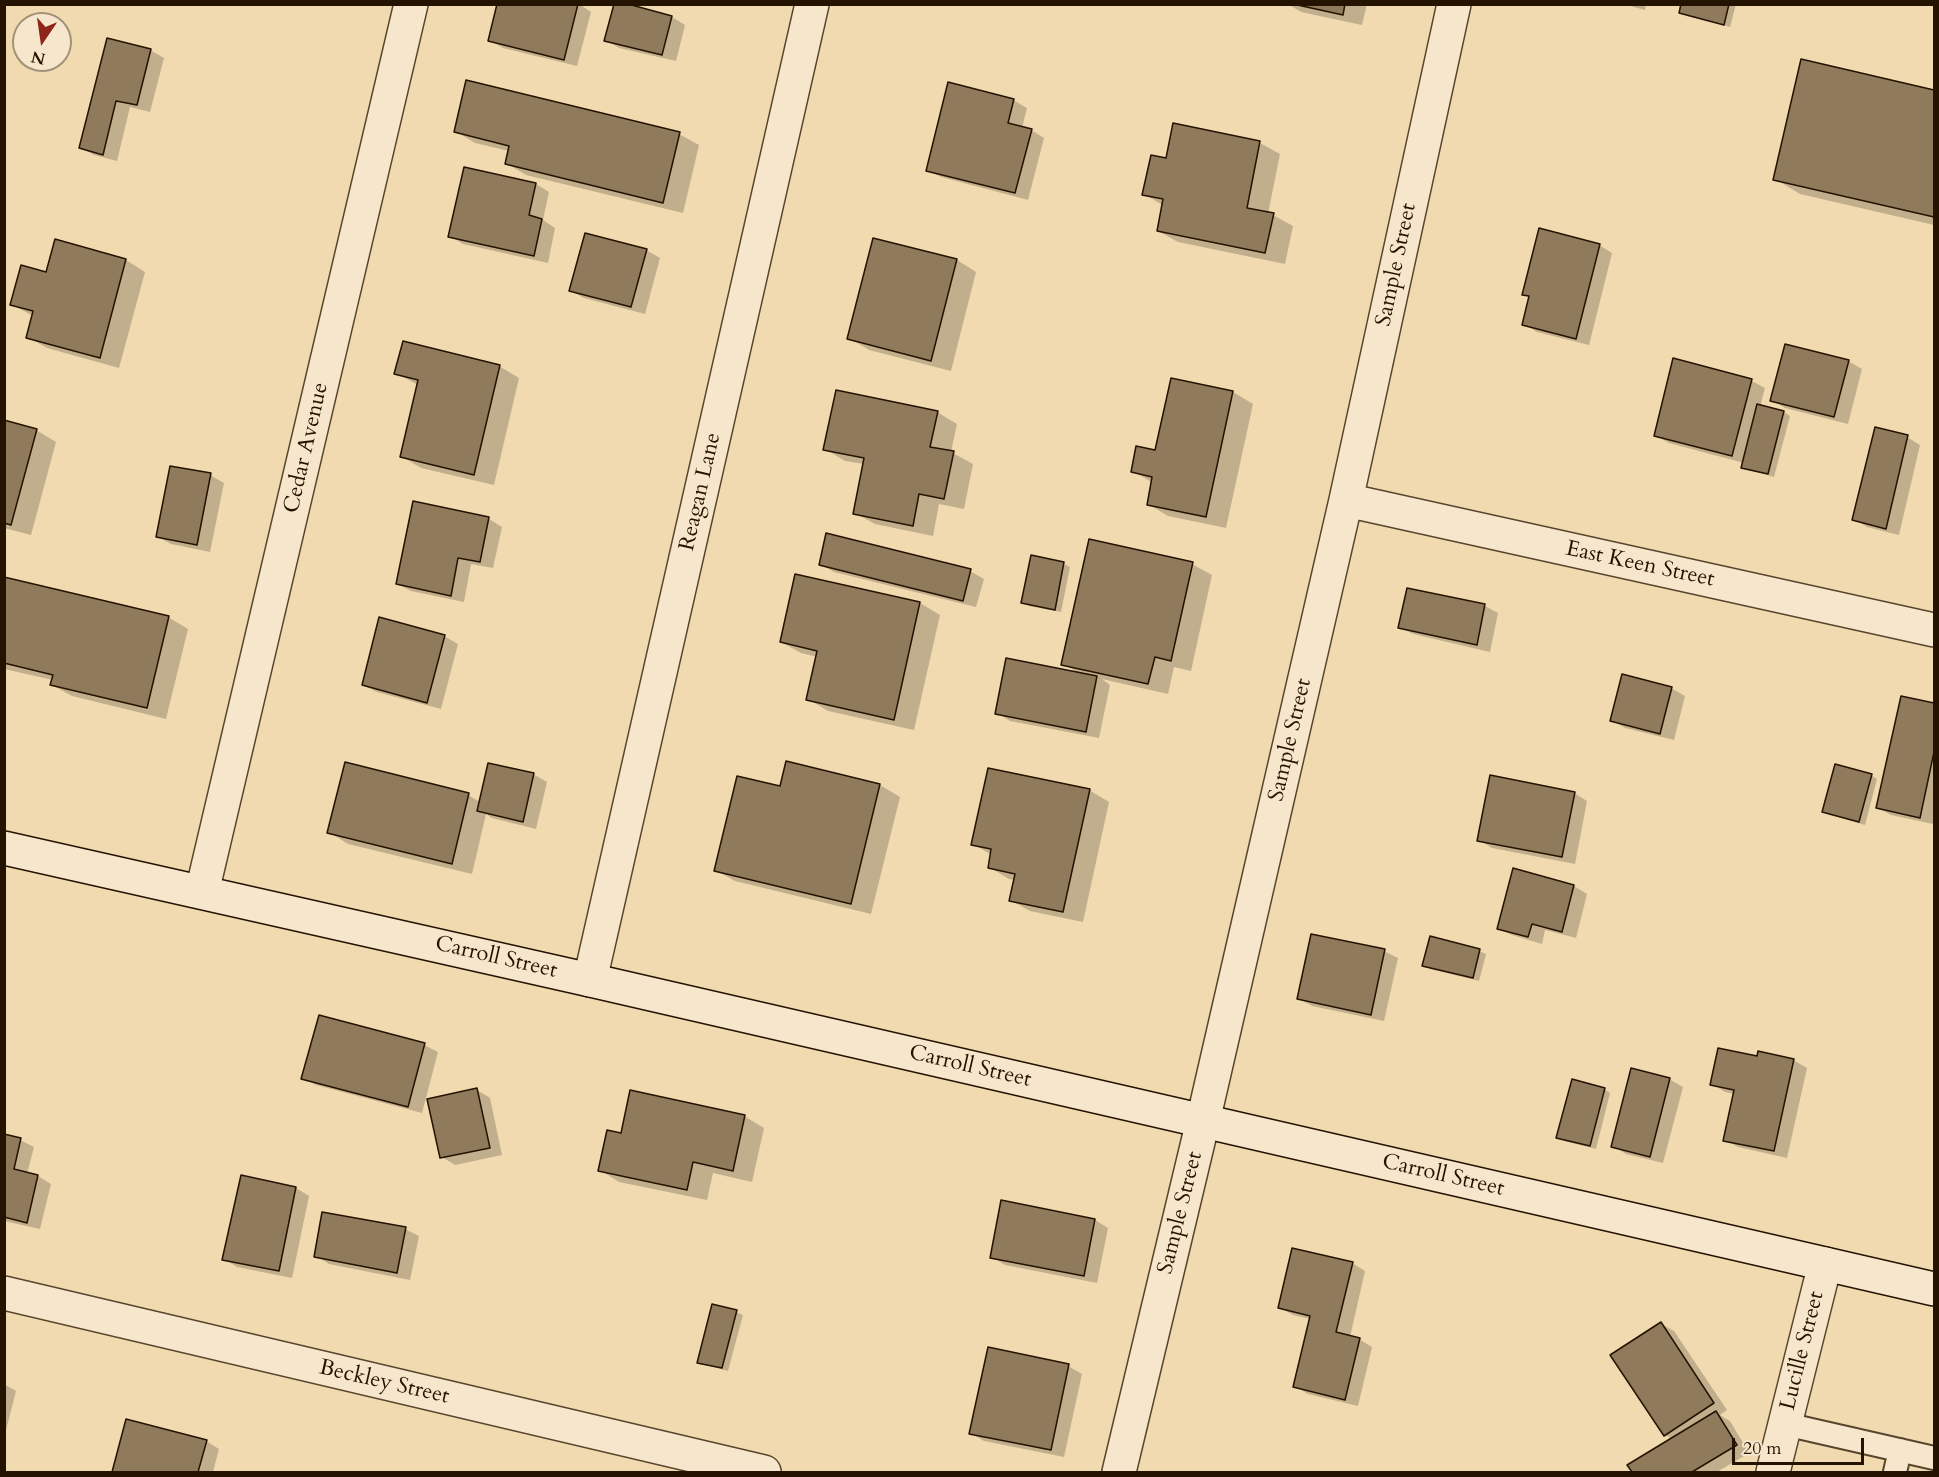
<!DOCTYPE html>
<style>
body{margin:0}
#map{position:relative;width:1939px;height:1477px;overflow:hidden;background:#f1dab0;font-family:Cardo,serif}
canvas{display:block}
.frame{position:absolute;inset:0;border:6px solid #241300;pointer-events:none}
.north{position:absolute;left:12px;top:12px;width:60px;height:60px;box-sizing:border-box;background:#f6e7cc;border:2px solid #a2927a;border-radius:50%;rotate:193deg;font-size:16px;font-weight:700;line-height:24px;text-align:center;color:#241300}
.north::after{content:'';display:block;margin:auto;width:21px;height:27px;background:#8f2418;clip-path:polygon(50% 0,100% 100%,50% 72%,0 100%)}
.scale{position:absolute;left:1732px;top:1438px;width:132px;height:27px;box-sizing:border-box;border:3px solid #241300;border-top:0;padding-left:8px;font-size:18px;line-height:21px;white-space:nowrap;color:#241300;-webkit-text-stroke:4px #f6e7cc;paint-order:stroke}
</style>
<div id="map">
<canvas width="1939" height="1477"></canvas>
<div class="frame"></div>
<div class="north">N</div>
<div class="scale">20 m</div>
</div>
<script>
const ctx = document.querySelector('canvas').getContext('2d');
ctx.lineJoin = 'round';
function fill(path, color) {
  ctx.fillStyle = color;
  ctx.fill(path, 'evenodd');
}
function trace(path, color, width, dash) {
  ctx.strokeStyle = color;
  ctx.lineWidth = width;
  ctx.lineCap = dash ? 'butt' : 'round';
  ctx.setLineDash(dash || []);
  ctx.stroke(path);
}
function label(font, color, halo, rows, align = 'center') {
  ctx.font = font + ' Cardo,serif';
  ctx.lineWidth = 4.5;
  ctx.setLineDash([]);
  ctx.textBaseline = 'middle';
  ctx.strokeStyle = halo;
  ctx.fillStyle = color;
  for (const [text, x, y, turn = 0] of rows) {
    ctx.save();
    ctx.translate(x, y);
    ctx.rotate((+turn || 0) * Math.PI / 180);
    ctx.textAlign = isNaN(turn) ? turn : align;
    if (halo) ctx.strokeText(text, 0, 0);
    ctx.fillText(text, 0, 0);
    ctx.restore();
  }
}
fill(new Path2D(`
 M 498,4 L 579,4 L 591,12 L 577,66 L 503,48 L 490,40 Z
 M 1288,4 L 1367,4 L 1362,25 L 1301,12 Z
 M 1623,4 L 1646,4 L 1645,10 Z
 M 1682,4 L 1736,4 L 1730,27 L 1687,16 L 1681,12 Z
 M 672,17 L 685,25 L 676,61 L 619,48 L 606,40 Z
 M 150,50 L 164,58 L 150,112 L 130,107 L 117,161 L 94,155 L 81,148 Z
 M 1802,61 L 1934,91 L 1934,225 L 1800,194 L 1775,179 Z
 M 1013,100 L 1027,108 L 1022,128 L 1031,130 L 1044,138 L 1028,200 L 941,177 L 928,170 Z
 M 1174,125 L 1260,143 L 1280,154 L 1268,214 L 1273,215 L 1293,226 L 1285,264 L 1178,242 L 1158,231 L 1164,206 L 1144,194 L 1167,160 Z
 M 455,131 L 679,134 L 699,145 L 683,213 L 526,175 L 506,163 L 509,151 L 475,143 Z
 M 536,184 L 549,192 L 543,220 L 555,228 L 548,263 L 463,244 L 450,236 Z
 M 56,241 L 126,260 L 145,272 L 119,368 L 47,348 L 28,337 L 33,316 L 11,304 L 47,274 Z
 M 1599,245 L 1612,253 L 1589,345 L 1537,332 L 1524,324 L 1530,298 L 1523,294 Z
 M 646,250 L 660,258 L 645,314 L 584,298 L 571,291 Z
 M 957,260 L 976,272 L 951,371 L 869,350 L 849,338 Z
 M 1675,360 L 1752,381 L 1765,388 L 1760,407 L 1784,412 L 1790,416 L 1774,477 L 1749,470 L 1743,467 L 1744,463 L 1669,443 L 1655,435 Z
 M 1848,361 L 1862,369 L 1848,424 L 1785,408 L 1772,400 Z
 M 499,366 L 519,378 L 494,485 L 421,468 L 401,456 L 418,385 L 396,373 Z
 M 1172,380 L 1233,392 L 1253,404 L 1226,528 L 1168,516 L 1148,504 L 1153,483 L 1133,471 L 1156,452 Z
 M 937,412 L 957,424 L 951,452 L 973,464 L 964,509 L 939,504 L 933,536 L 875,524 L 855,513 L 864,464 L 845,461 L 825,449 Z
 M 4,422 L 36,430 L 56,442 L 31,535 L 4,528 Z
 M 1907,437 L 1920,445 L 1899,535 L 1867,527 L 1854,519 Z
 M 210,475 L 224,483 L 210,552 L 171,544 L 158,537 Z
 M 414,503 L 489,519 L 502,527 L 493,568 L 471,564 L 464,602 L 411,591 L 397,584 Z
 M 1032,557 L 1064,564 L 1070,567 L 1061,612 L 1029,606 L 1023,602 Z
 M 820,564 L 970,571 L 984,579 L 976,607 L 834,572 Z
 M 1192,564 L 1212,575 L 1191,671 L 1174,667 L 1168,694 L 1102,679 L 1110,685 L 1099,738 L 1010,721 L 997,713 L 1079,673 L 1063,664 Z
 M 796,576 L 920,603 L 940,615 L 914,730 L 828,711 L 808,699 L 817,657 L 801,653 L 781,642 Z
 M 4,578 L 168,617 L 188,629 L 166,719 L 72,696 L 52,685 L 53,680 L 4,669 Z
 M 1408,589 L 1485,606 L 1498,613 L 1490,652 L 1413,634 L 1400,627 Z
 M 444,636 L 458,644 L 441,709 L 377,692 L 363,685 Z
 M 1671,688 L 1685,696 L 1674,740 L 1625,728 L 1611,720 Z
 M 1902,697 L 1934,704 L 1934,818 L 1933,824 L 1891,815 L 1878,808 Z
 M 787,763 L 880,785 L 900,797 L 871,914 L 735,881 L 715,870 L 781,788 Z
 M 533,774 L 547,782 L 536,829 L 492,818 L 486,814 L 472,874 L 348,844 L 329,832 L 468,795 L 480,802 Z
 M 1871,775 L 1877,779 L 1865,825 L 1830,815 L 1824,812 Z
 M 1089,790 L 1109,802 L 1083,922 L 1030,911 L 1010,900 L 1015,880 L 1009,879 L 989,867 L 992,855 L 973,844 Z
 M 1574,793 L 1587,801 L 1575,864 L 1492,848 L 1479,840 Z
 M 1514,870 L 1574,886 L 1587,894 L 1576,938 L 1545,930 L 1542,944 L 1512,935 L 1498,928 Z
 M 1384,951 L 1398,958 L 1384,1021 L 1312,1006 L 1299,999 Z
 M 1479,951 L 1486,954 L 1479,981 L 1430,969 L 1424,965 Z
 M 424,1045 L 438,1052 L 422,1113 L 316,1085 L 303,1078 Z
 M 1758,1058 L 1793,1060 L 1807,1068 L 1787,1158 L 1738,1147 L 1725,1140 L 1735,1094 L 1725,1092 L 1712,1084 Z
 M 1669,1079 L 1683,1087 L 1663,1163 L 1626,1154 L 1613,1146 Z
 M 1604,1089 L 1610,1093 L 1596,1149 L 1564,1141 L 1558,1137 Z
 M 477,1090 L 490,1098 L 502,1155 L 455,1165 L 442,1157 Z
 M 744,1116 L 764,1128 L 752,1182 L 713,1173 L 707,1200 L 619,1182 L 600,1170 L 622,1135 Z
 M 4,1136 L 20,1140 L 34,1147 L 27,1174 L 38,1176 L 51,1184 L 40,1229 L 4,1221 Z
 M 242,1177 L 296,1188 L 309,1196 L 292,1278 L 237,1267 L 224,1259 Z
 M 1095,1220 L 1108,1228 L 1097,1283 L 1005,1265 L 992,1257 Z
 M 405,1229 L 419,1236 L 410,1280 L 329,1264 L 316,1256 Z
 M 1352,1263 L 1365,1271 L 1350,1337 L 1359,1339 L 1372,1347 L 1358,1406 L 1308,1394 L 1294,1386 L 1310,1319 L 1293,1315 L 1279,1307 Z
 M 736,1312 L 743,1315 L 728,1371 L 705,1365 L 699,1362 Z
 M 1661,1324 L 1674,1331 L 1727,1410 L 1720,1415 L 1730,1421 L 1749,1453 L 1717,1472 L 1633,1472 L 1629,1465 L 1673,1439 L 1665,1435 Z
 M 1068,1366 L 1082,1374 L 1064,1457 L 984,1441 L 971,1433 Z
 M 4,1384 L 16,1391 L 4,1438 Z
 M 127,1421 L 206,1441 L 219,1449 L 213,1472 L 114,1472 Z`), '#0003');
const building = new Path2D(`
 M 497,4 L 578,4 L 564,60 L 488,41 Z
 M 614,4 L 628,4 L 672,16 L 662,55 L 604,41 Z
 M 1293,4 L 1345,4 L 1343,15 Z
 M 1681,4 L 1729,4 L 1724,25 L 1679,13 Z
 M 107,38 L 151,49 L 137,105 L 116,101 L 103,155 L 79,148 Z
 M 1801,59 L 1934,90 L 1934,217 L 1773,180 Z
 M 466,80 L 680,132 L 663,203 L 505,164 L 509,146 L 454,132 Z
 M 948,82 L 1014,99 L 1008,123 L 1032,129 L 1015,193 L 926,171 Z
 M 1173,123 L 1260,141 L 1247,208 L 1274,213 L 1265,253 L 1157,231 L 1163,199 L 1142,195 L 1151,155 L 1166,158 Z
 M 464,167 L 536,183 L 529,215 L 542,219 L 534,256 L 448,237 Z
 M 1539,228 L 1600,244 L 1576,339 L 1522,325 L 1529,296 L 1522,295 Z
 M 585,233 L 647,249 L 631,307 L 569,291 Z
 M 873,238 L 957,259 L 931,361 L 847,339 Z
 M 55,239 L 126,259 L 100,358 L 26,338 L 33,311 L 10,305 L 21,265 L 46,272 Z
 M 403,341 L 500,365 L 474,475 L 400,457 L 418,380 L 394,374 Z
 M 1785,344 L 1849,360 L 1834,417 L 1770,401 Z
 M 1673,358 L 1752,379 L 1732,456 L 1654,436 Z
 M 1171,378 L 1233,391 L 1206,517 L 1147,505 L 1152,477 L 1131,472 L 1136,446 L 1155,450 Z
 M 836,390 L 938,411 L 930,447 L 954,451 L 944,499 L 919,494 L 913,526 L 853,514 L 864,458 L 823,450 Z
 M 1757,404 L 1784,411 L 1768,474 L 1741,468 Z
 M 4,420 L 37,429 L 11,525 L 4,523 Z
 M 1875,427 L 1908,435 L 1886,529 L 1852,520 Z
 M 170,466 L 211,473 L 197,545 L 156,537 Z
 M 413,501 L 489,517 L 480,562 L 458,558 L 451,596 L 396,584 Z
 M 826,533 L 971,569 L 963,601 L 819,565 Z
 M 1089,539 L 1193,562 L 1171,661 L 1155,657 L 1148,684 L 1061,665 Z
 M 1031,555 L 1064,562 L 1055,610 L 1021,603 Z
 M 795,574 L 920,602 L 894,720 L 806,700 L 817,651 L 780,642 Z
 M 4,577 L 169,616 L 147,708 L 50,685 L 53,675 L 4,663 Z
 M 1407,588 L 1485,604 L 1477,645 L 1398,628 Z
 M 379,617 L 445,635 L 427,703 L 362,685 Z
 M 1006,658 L 1097,676 L 1086,732 L 995,714 Z
 M 1622,674 L 1672,687 L 1660,734 L 1610,721 Z
 M 1901,696 L 1934,703 L 1934,752 L 1920,818 L 1876,808 Z
 M 786,761 L 880,784 L 851,904 L 714,871 L 737,776 L 780,786 Z
 M 345,762 L 469,793 L 452,864 L 327,833 Z
 M 488,763 L 534,773 L 523,822 L 477,811 Z
 M 1835,764 L 1872,774 L 1859,822 L 1822,812 Z
 M 988,768 L 1090,789 L 1063,912 L 1009,901 L 1015,874 L 988,868 L 991,849 L 971,845 Z
 M 1490,775 L 1575,792 L 1562,857 L 1477,841 Z
 M 1513,868 L 1574,885 L 1562,932 L 1532,924 L 1528,937 L 1497,929 Z
 M 1311,934 L 1385,949 L 1371,1015 L 1297,999 Z
 M 1430,936 L 1480,949 L 1473,978 L 1422,966 Z
 M 319,1015 L 425,1043 L 408,1107 L 301,1079 Z
 M 1718,1048 L 1757,1056 L 1758,1051 L 1794,1059 L 1774,1151 L 1723,1141 L 1734,1090 L 1710,1085 Z
 M 1631,1068 L 1670,1078 L 1650,1157 L 1611,1147 Z
 M 1572,1079 L 1605,1088 L 1590,1146 L 1556,1138 Z
 M 477,1088 L 490,1148 L 440,1158 L 427,1099 Z
 M 630,1090 L 745,1115 L 733,1171 L 693,1162 L 687,1190 L 598,1171 L 607,1130 L 621,1133 Z
 M 4,1134 L 21,1138 L 14,1169 L 38,1175 L 27,1223 L 4,1217 Z
 M 241,1175 L 296,1187 L 279,1271 L 222,1260 Z
 M 1001,1200 L 1095,1219 L 1084,1276 L 990,1258 Z
 M 322,1212 L 406,1227 L 397,1273 L 314,1257 Z
 M 1292,1248 L 1353,1262 L 1336,1332 L 1360,1338 L 1345,1400 L 1293,1387 L 1310,1316 L 1278,1308 Z
 M 712,1304 L 737,1310 L 722,1368 L 697,1363 Z
 M 1661,1322 L 1714,1403 L 1664,1436 L 1610,1355 Z
 M 988,1347 L 1069,1364 L 1051,1450 L 969,1434 Z
 M 1716,1411 L 1737,1445 L 1692,1472 L 1632,1472 L 1627,1465 Z
 M 126,1419 L 207,1440 L 198,1472 L 112,1472 Z`);
fill(building, '#8f7a5c');
trace(building, '#241300', 1.5);
const lane = new Path2D(`
 M 1785,1424 L 1934,1458
 M 1895,1472 L 1900,1450`);
const street = new Path2D(`
 M 1346,500 L 1934,630
 M 202,892 L 411,4
 M 590,980 L 812,4
 M 4,1293 L 764,1472
 M 1119,1472 L 1203,1121 L 1346,500 L 1454,4
 M 1773,1472 L 1825,1264`);
const secondary = new Path2D(`
 M 4,848 L 590,980 L 1934,1289`);
trace(lane, '#57452c', 26);
trace(street, '#57452c', 36);
trace(secondary, '#241300', 36);
trace(lane, '#f6e7cc', 22);
trace(street, '#f6e7cc', 33);
trace(secondary, '#f6e7cc', 33);
label('22px', '#241300', '#f6e7cc', [
 ["Sample Street",1397,265,-78],
 ["Cedar Avenue",307,448,-77],
 ["Reagan Lane",701,492,-77],
 ["East Keen Street",1640,565,12],
 ["Sample Street",1291,740,-77],
 ["Carroll Street",496,958,13],
 ["Carroll Street",970,1067,13],
 ["Carroll Street",1443,1176,13],
 ["Sample Street",1181,1213,-76],
 ["Lucille Street",1803,1351,-76],
 ["Beckley Street",384,1383,13]
]);
</script>
